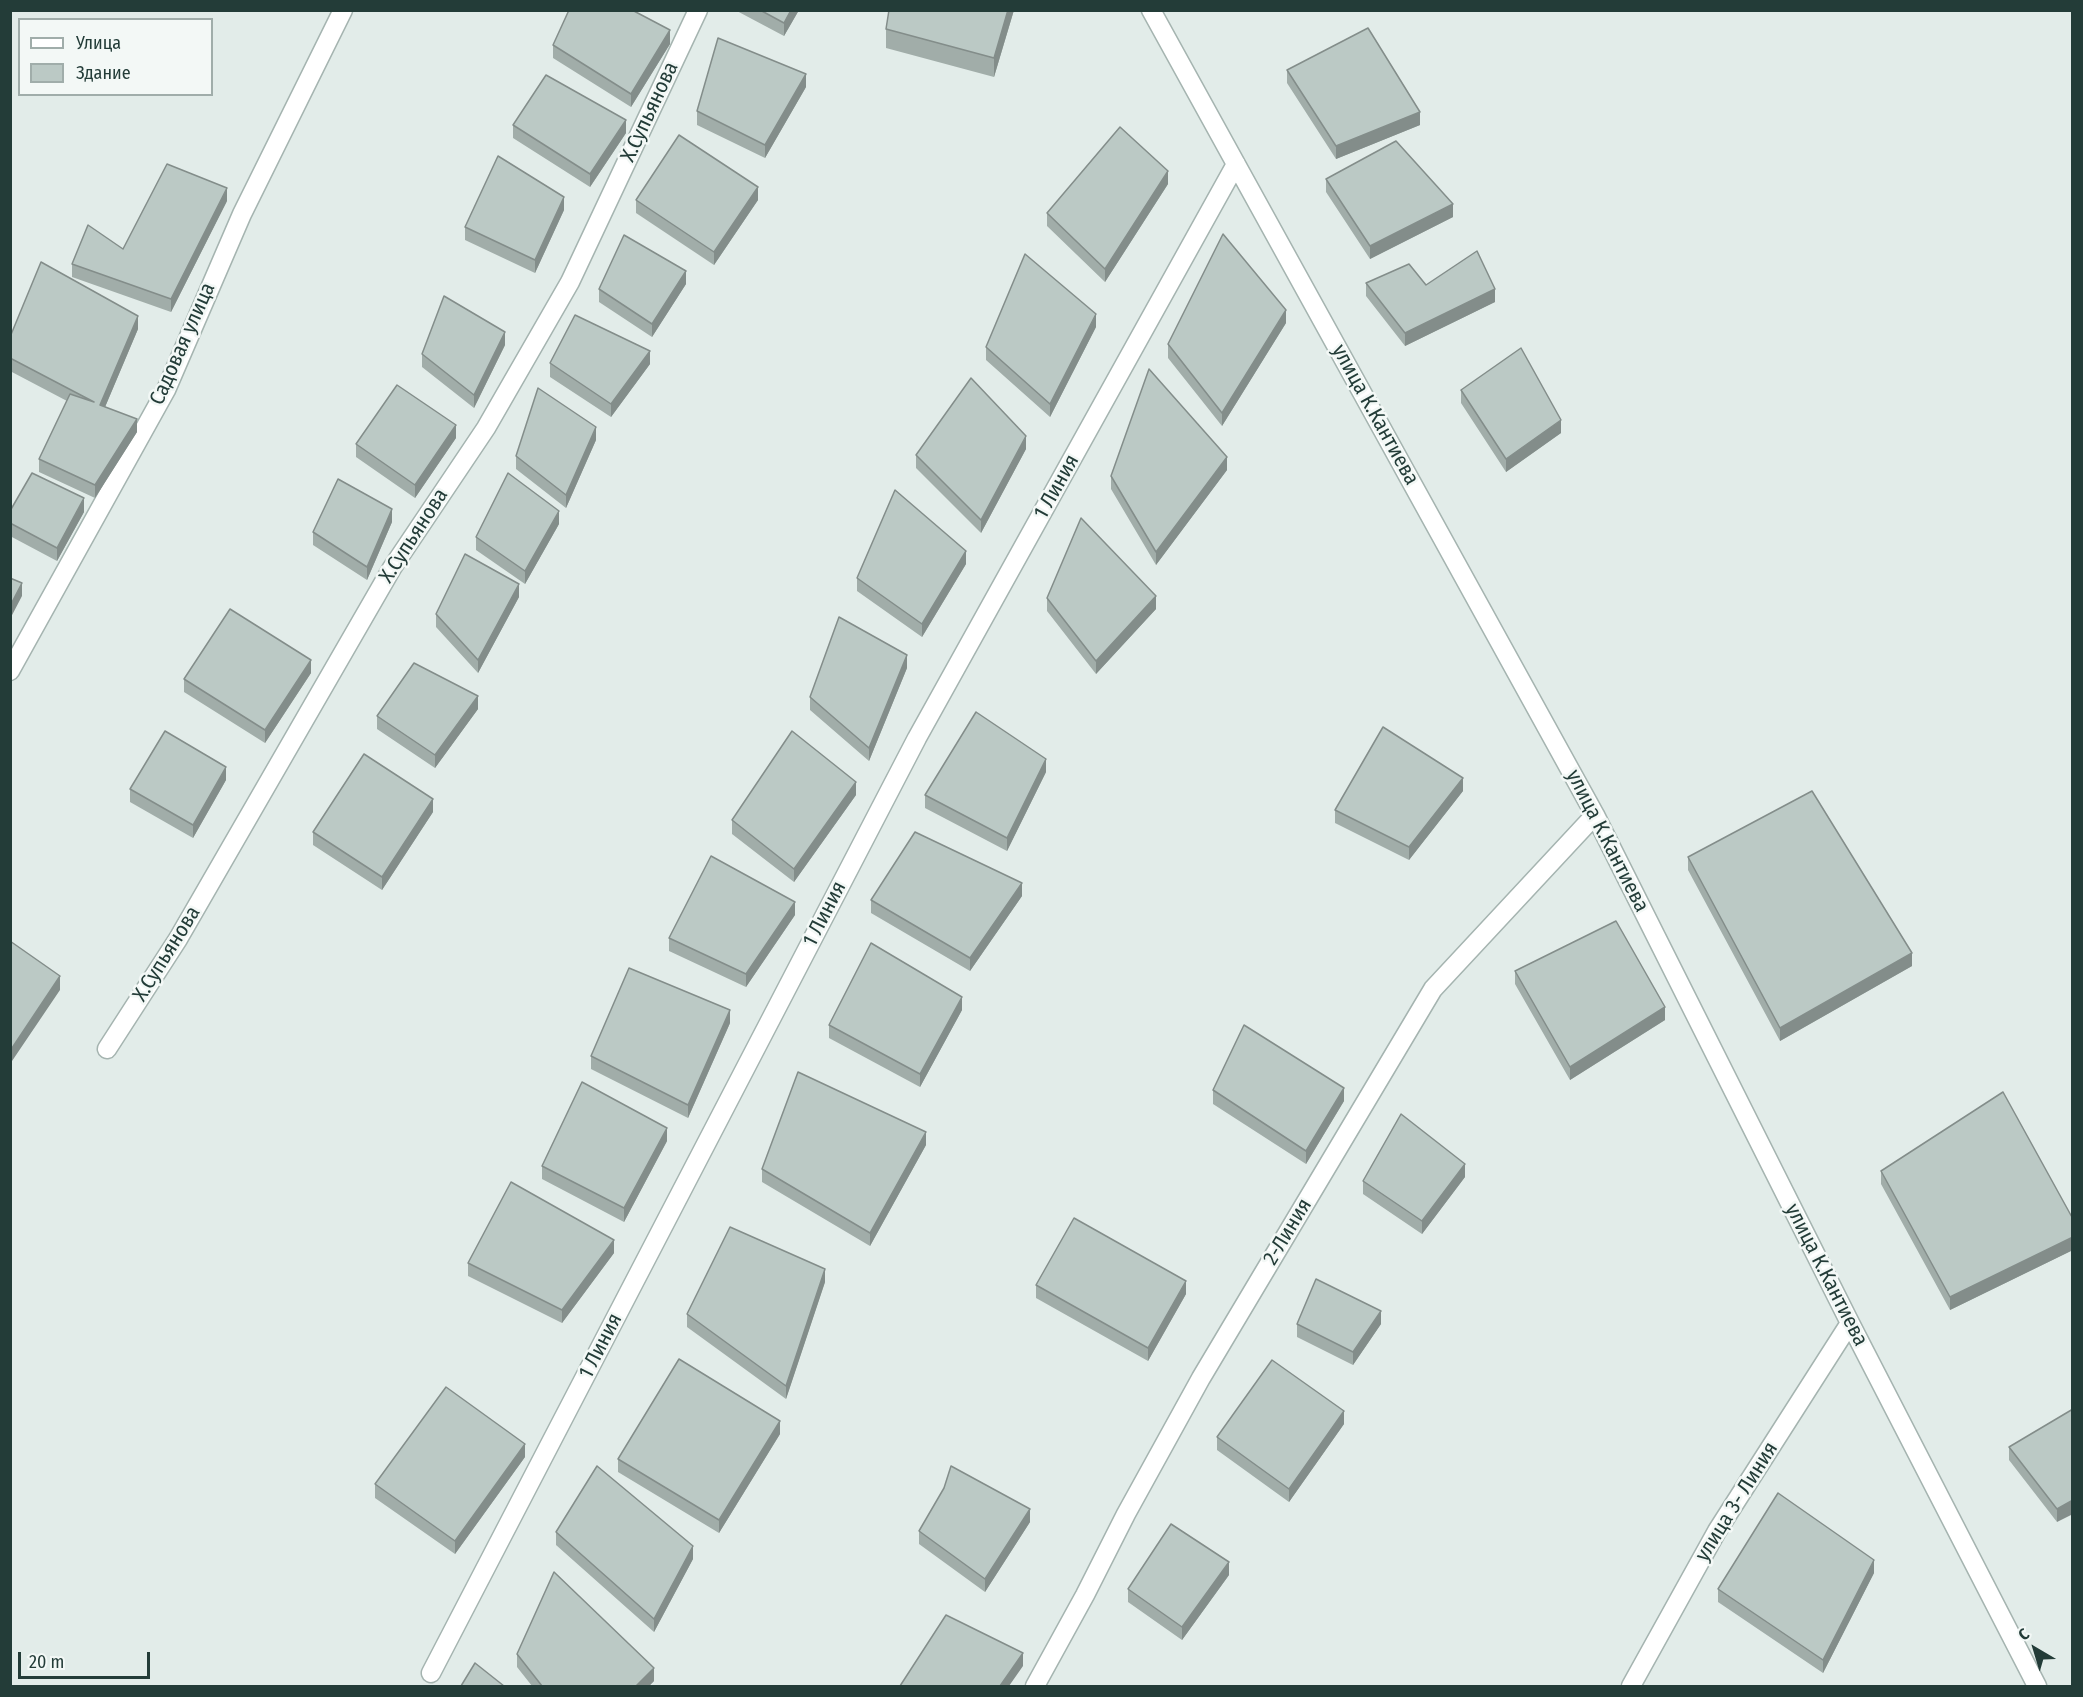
<!DOCTYPE html>
<meta charset="utf-8">
<style>
body{margin:0}
#map{position:relative;width:2083px;height:1697px;overflow:hidden;background:#e2ece9;font-family:"Fira Sans Condensed",sans-serif}
canvas{display:block}
.frame{position:absolute;inset:0;border:12px solid #233c38;pointer-events:none}
.legend{position:absolute;left:18px;top:18px;width:195px;height:78px;box-sizing:border-box;background:#f3f8f6;border:2px solid #a0adaa;margin:0;padding:8px 10px;list-style:none;font-size:18px;color:#233c38}
.legend li{display:flex;align-items:center;gap:12px;height:30px}
.legend b{width:30px;border:2px solid #a0adaa}
.north{position:absolute;left:2005px;top:1619px;width:60px;height:60px;-webkit-text-stroke:4px #f3f8f6;paint-order:stroke;rotate:322deg;font-size:16px;font-weight:700;line-height:24px;text-align:center;color:#233c38}
.north::after{content:'';display:block;margin:auto;width:21px;height:27px;background:#233c38;clip-path:polygon(50% 0,100% 100%,50% 72%,0 100%)}
.scale{position:absolute;left:18px;top:1652px;width:132px;height:27px;box-sizing:border-box;border:3px solid #233c38;border-top:0;padding-left:8px;font-size:18px;line-height:21px;white-space:nowrap;color:#233c38;-webkit-text-stroke:4px #f3f8f6;paint-order:stroke}
</style>
<div id="map">
<canvas width="2083" height="1697"></canvas>
<div class="frame"></div>
<ul class="legend">
<li><b style="height:8px;background:#fff"></b>Улица</li>
<li><b style="height:16px;background:#bbc9c5"></b>Здание</li>
</ul>
<div class="north">С</div>
<div class="scale">20 m</div>
</div>
<script>
const ctx = document.querySelector('canvas').getContext('2d');
ctx.lineJoin = 'round';
function trace(path, color, width, dash) {
  ctx.strokeStyle = color;
  ctx.lineWidth = width;
  ctx.lineCap = dash ? 'butt' : 'round';
  ctx.setLineDash(dash || []);
  ctx.stroke(path);
}
function fill(path, color) {
  ctx.fillStyle = color;
  ctx.fill(path, 'evenodd');
}
function label(font, color, halo, rows, align = 'center') {
  ctx.font = font + ' "Fira Sans Condensed",sans-serif';
  ctx.lineWidth = 5;
  ctx.setLineDash([]);
  ctx.textBaseline = 'middle';
  ctx.strokeStyle = halo;
  ctx.fillStyle = color;
  for (const [text, x, y, turn = 0] of rows) {
    ctx.save();
    ctx.translate(x, y);
    ctx.rotate((+turn || 0) * Math.PI / 180);
    ctx.textAlign = isNaN(turn) ? turn : align;
    if (halo) ctx.strokeText(text, 0, 0);
    ctx.fillText(text, 0, 0);
    ctx.restore();
  }
}
const street = new Path2D(`
 M 1151,10 L 1595,815 L 1850,1323 L 2037,1686
 M 10,671 L 166,390 L 242,214 L 343,10
 M 107,1049 L 178,939 L 392,568 L 486,428 L 570,282 L 698,10
 M 431,1673 L 917,738 L 1236,164
 M 1035,1686 L 1085,1595 L 1126,1514 L 1201,1378 L 1433,989 L 1595,815
 M 1631,1686 L 1717,1531 L 1850,1323`);
trace(street, '#a5b4b0', 21);
trace(street, '#fff', 18);
fill(new Path2D(`
 M 735,10 L 799,10 L 784,36 Z
 M 889,10 L 1014,10 L 994,77 L 886,48 L 886,29 Z
 M 670,44 L 631,107 L 553,58 L 553,45 Z
 M 1287,70 L 1420,125 L 1336,159 L 1287,83 Z
 M 806,87 L 765,158 L 697,125 L 697,111 Z
 M 513,125 L 626,133 L 590,187 L 513,138 Z
 M 1326,179 L 1453,217 L 1370,259 L 1326,192 Z
 M 1168,184 L 1105,282 L 1047,226 L 1047,213 Z
 M 636,200 L 758,200 L 714,265 L 636,213 Z
 M 227,201 L 171,312 L 72,277 L 72,264 L 123,249 Z
 M 564,210 L 535,273 L 465,240 L 465,227 Z
 M 1366,283 L 1426,285 L 1495,302 L 1405,346 L 1366,296 Z
 M 686,284 L 652,337 L 599,302 L 599,289 Z
 M 1286,323 L 1222,426 L 1168,358 L 1168,344 Z
 M 1096,327 L 1050,417 L 986,360 L 986,347 Z
 M 138,329 L 105,407 L 137,432 L 95,498 L 39,472 L 39,459 L 67,401 L 10,371 L 10,337 Z
 M 505,345 L 474,408 L 422,367 L 422,354 Z
 M 550,363 L 650,364 L 611,417 L 550,377 Z
 M 1461,390 L 1561,433 L 1506,472 L 1461,403 Z
 M 456,438 L 415,498 L 356,457 L 356,444 Z
 M 596,440 L 566,508 L 516,469 L 516,456 Z
 M 1026,449 L 981,533 L 916,468 L 916,455 Z
 M 1227,470 L 1156,565 L 1111,489 L 1111,476 Z
 M 10,511 L 84,512 L 57,561 L 10,536 Z
 M 392,522 L 367,580 L 313,545 L 313,532 Z
 M 559,524 L 525,584 L 476,550 L 476,537 Z
 M 966,564 L 922,637 L 857,591 L 857,578 Z
 M 519,597 L 478,673 L 436,627 L 436,614 Z
 M 1047,598 L 1156,609 L 1096,674 L 1047,611 Z
 M 907,668 L 869,761 L 810,710 L 810,697 Z
 M 311,673 L 265,743 L 184,692 L 184,679 Z
 M 478,709 L 435,768 L 377,729 L 377,716 Z
 M 1046,772 L 1007,851 L 925,808 L 925,795 Z
 M 226,780 L 193,838 L 130,802 L 130,789 Z
 M 1463,791 L 1409,860 L 1335,823 L 1335,810 Z
 M 856,795 L 794,882 L 732,834 L 732,820 Z
 M 433,812 L 382,890 L 313,845 L 313,832 Z
 M 1688,857 L 1912,966 L 1780,1041 L 1688,870 Z
 M 1022,896 L 970,971 L 871,913 L 871,900 Z
 M 795,915 L 746,987 L 669,951 L 669,938 Z
 M 1515,971 L 1665,1020 L 1570,1080 L 1515,984 Z
 M 962,1010 L 920,1087 L 829,1038 L 829,1025 Z
 M 730,1023 L 688,1118 L 591,1069 L 591,1056 Z
 M 1213,1090 L 1344,1101 L 1306,1164 L 1213,1104 Z
 M 667,1141 L 624,1222 L 542,1179 L 542,1166 Z
 M 926,1145 L 870,1246 L 762,1182 L 762,1169 Z
 M 1881,1171 L 2073,1219 L 2073,1250 L 1950,1310 L 1881,1184 Z
 M 1465,1177 L 1422,1234 L 1363,1194 L 1363,1181 Z
 M 614,1253 L 562,1323 L 468,1276 L 468,1263 Z
 M 825,1282 L 786,1399 L 687,1327 L 687,1314 Z
 M 1036,1285 L 1186,1294 L 1148,1361 L 1036,1298 Z
 M 1297,1324 L 1381,1324 L 1353,1365 L 1297,1337 Z
 M 2073,1409 L 2057,1522 L 2009,1460 L 2009,1447 Z
 M 1344,1424 L 1289,1502 L 1217,1450 L 1217,1437 Z
 M 780,1434 L 719,1533 L 618,1472 L 618,1459 Z
 M 525,1457 L 455,1554 L 375,1498 L 375,1484 Z
 M 1030,1522 L 985,1592 L 919,1544 L 919,1531 Z
 M 556,1532 L 693,1559 L 654,1632 L 556,1545 Z
 M 1874,1573 L 1823,1673 L 1718,1602 L 1718,1589 Z
 M 1229,1575 L 1182,1640 L 1128,1602 L 1128,1589 Z
 M 517,1654 L 654,1681 L 649,1686 L 532,1686 L 517,1667 Z`), '#a1ada9');
fill(new Path2D(`
 M 791,10 L 799,10 L 784,36 L 784,23 Z
 M 1008,10 L 1014,10 L 994,77 L 994,58 Z
 M 670,30 L 670,44 L 631,107 L 631,94 Z
 M 806,74 L 806,87 L 765,158 L 765,145 Z
 M 1420,112 L 1420,125 L 1336,159 L 1336,146 Z
 M 626,120 L 626,133 L 590,187 L 590,174 Z
 M 1168,171 L 1168,184 L 1105,282 L 1105,269 Z
 M 758,187 L 758,200 L 714,265 L 714,252 Z
 M 227,188 L 227,201 L 171,312 L 171,299 Z
 M 564,197 L 564,210 L 535,273 L 535,260 Z
 M 1453,204 L 1453,217 L 1370,259 L 1370,246 Z
 M 686,271 L 686,284 L 652,337 L 652,324 Z
 M 1495,289 L 1495,302 L 1405,346 L 1405,333 Z
 M 1286,310 L 1286,323 L 1222,426 L 1222,413 Z
 M 1096,314 L 1096,327 L 1050,417 L 1050,404 Z
 M 138,316 L 138,329 L 100,419 L 100,405 Z
 M 505,332 L 505,345 L 474,408 L 474,395 Z
 M 650,351 L 650,364 L 611,417 L 611,404 Z
 M 137,419 L 137,432 L 95,498 L 95,485 Z
 M 1561,420 L 1561,433 L 1506,472 L 1506,459 Z
 M 456,425 L 456,438 L 415,498 L 415,485 Z
 M 596,427 L 596,440 L 566,508 L 566,495 Z
 M 1026,436 L 1026,449 L 981,533 L 981,520 Z
 M 1227,457 L 1227,470 L 1156,565 L 1156,552 Z
 M 84,498 L 84,512 L 57,561 L 57,548 Z
 M 392,509 L 392,522 L 367,580 L 367,567 Z
 M 559,511 L 559,524 L 525,584 L 525,571 Z
 M 966,551 L 966,564 L 922,637 L 922,624 Z
 M 22,583 L 22,596 L 10,619 L 10,606 Z
 M 519,584 L 519,597 L 478,673 L 478,660 Z
 M 1156,596 L 1156,609 L 1096,674 L 1096,661 Z
 M 907,655 L 907,668 L 869,761 L 869,748 Z
 M 311,660 L 311,673 L 265,743 L 265,730 Z
 M 478,696 L 478,709 L 435,768 L 435,755 Z
 M 1046,759 L 1046,772 L 1007,851 L 1007,838 Z
 M 226,767 L 226,780 L 193,838 L 193,825 Z
 M 1463,778 L 1463,791 L 1409,860 L 1409,847 Z
 M 856,782 L 856,795 L 794,882 L 794,869 Z
 M 433,799 L 433,812 L 382,890 L 382,877 Z
 M 1022,883 L 1022,896 L 970,971 L 970,958 Z
 M 795,902 L 795,915 L 746,987 L 746,974 Z
 M 1912,953 L 1912,966 L 1780,1041 L 1780,1028 Z
 M 60,976 L 60,990 L 10,1064 L 10,1051 Z
 M 962,997 L 962,1010 L 920,1087 L 920,1074 Z
 M 1665,1007 L 1665,1020 L 1570,1080 L 1570,1067 Z
 M 730,1010 L 730,1023 L 688,1118 L 688,1105 Z
 M 1344,1088 L 1344,1101 L 1306,1164 L 1306,1151 Z
 M 667,1128 L 667,1141 L 624,1222 L 624,1208 Z
 M 926,1132 L 926,1145 L 870,1246 L 870,1233 Z
 M 1465,1164 L 1465,1177 L 1422,1234 L 1422,1221 Z
 M 2073,1237 L 2073,1250 L 1950,1310 L 1950,1297 Z
 M 614,1240 L 614,1253 L 562,1323 L 562,1310 Z
 M 825,1269 L 825,1282 L 786,1399 L 786,1386 Z
 M 1186,1281 L 1186,1294 L 1148,1361 L 1148,1348 Z
 M 1381,1311 L 1381,1324 L 1353,1365 L 1353,1352 Z
 M 1344,1411 L 1344,1424 L 1289,1502 L 1289,1489 Z
 M 780,1421 L 780,1434 L 719,1533 L 719,1520 Z
 M 525,1444 L 525,1457 L 455,1554 L 455,1541 Z
 M 2073,1500 L 2073,1514 L 2057,1522 L 2057,1509 Z
 M 1030,1509 L 1030,1522 L 985,1592 L 985,1579 Z
 M 693,1546 L 693,1559 L 654,1632 L 654,1619 Z
 M 1874,1560 L 1874,1573 L 1823,1673 L 1823,1660 Z
 M 1229,1562 L 1229,1575 L 1182,1640 L 1182,1627 Z
 M 1023,1653 L 1023,1666 L 1009,1686 L 1000,1686 Z
 M 654,1668 L 654,1681 L 649,1686 L 636,1686 Z`), '#838d8a');
const building = new Path2D(`
 M 569,10 L 632,10 L 670,30 L 631,94 L 553,45 Z
 M 760,10 L 791,10 L 784,23 Z
 M 889,10 L 1008,10 L 994,58 L 886,29 Z
 M 1368,28 L 1420,112 L 1336,146 L 1287,70 Z
 M 718,38 L 806,74 L 765,145 L 697,111 Z
 M 546,75 L 626,120 L 590,174 L 513,125 Z
 M 1120,127 L 1168,171 L 1105,269 L 1047,213 Z
 M 679,135 L 758,187 L 714,252 L 636,200 Z
 M 1396,141 L 1453,204 L 1370,246 L 1326,179 Z
 M 498,156 L 564,197 L 535,260 L 465,227 Z
 M 167,164 L 227,188 L 171,299 L 72,264 L 88,225 L 123,249 Z
 M 1223,234 L 1286,310 L 1222,413 L 1168,344 Z
 M 624,235 L 686,271 L 652,324 L 599,289 Z
 M 1477,251 L 1495,289 L 1405,333 L 1366,283 L 1409,264 L 1426,285 Z
 M 1025,254 L 1096,314 L 1050,404 L 986,347 Z
 M 41,262 L 138,316 L 100,405 L 137,419 L 95,485 L 39,459 L 70,394 L 94,402 L 10,358 L 10,337 Z
 M 444,296 L 505,332 L 474,395 L 422,354 Z
 M 575,315 L 650,351 L 611,404 L 550,363 Z
 M 1521,348 L 1561,420 L 1506,459 L 1461,390 Z
 M 1149,369 L 1227,457 L 1156,552 L 1111,476 Z
 M 971,378 L 1026,436 L 981,520 L 916,455 Z
 M 397,385 L 456,425 L 415,485 L 356,444 Z
 M 538,388 L 596,427 L 566,495 L 516,456 Z
 M 32,473 L 84,498 L 57,548 L 10,523 L 10,511 Z
 M 508,473 L 559,511 L 525,571 L 476,537 Z
 M 338,479 L 392,509 L 367,567 L 313,532 Z
 M 895,490 L 966,551 L 922,624 L 857,578 Z
 M 1081,518 L 1156,596 L 1096,661 L 1047,598 Z
 M 465,554 L 519,584 L 478,660 L 436,614 Z
 M 10,578 L 22,583 L 10,606 Z
 M 230,609 L 311,660 L 265,730 L 184,679 Z
 M 839,617 L 907,655 L 869,748 L 810,697 Z
 M 414,663 L 478,696 L 435,755 L 377,716 Z
 M 976,712 L 1046,759 L 1007,838 L 925,795 Z
 M 1383,727 L 1463,778 L 1409,847 L 1335,810 Z
 M 165,731 L 226,767 L 193,825 L 130,789 Z
 M 792,731 L 856,782 L 794,869 L 732,820 Z
 M 364,754 L 433,799 L 382,877 L 313,832 Z
 M 1812,791 L 1912,953 L 1780,1028 L 1688,857 Z
 M 915,832 L 1022,883 L 970,958 L 871,900 Z
 M 711,856 L 795,902 L 746,974 L 669,938 Z
 M 1616,921 L 1665,1007 L 1570,1067 L 1515,971 Z
 M 10,941 L 60,976 L 10,1051 Z
 M 871,943 L 962,997 L 920,1074 L 829,1025 Z
 M 629,968 L 730,1010 L 688,1105 L 591,1056 Z
 M 1244,1025 L 1344,1088 L 1306,1151 L 1213,1090 Z
 M 798,1072 L 926,1132 L 870,1233 L 762,1169 Z
 M 582,1082 L 667,1128 L 624,1208 L 542,1166 Z
 M 2003,1092 L 2073,1219 L 2073,1237 L 1950,1297 L 1881,1171 Z
 M 1401,1114 L 1465,1164 L 1422,1221 L 1363,1181 Z
 M 511,1182 L 614,1240 L 562,1310 L 468,1263 Z
 M 1074,1218 L 1186,1281 L 1148,1348 L 1036,1285 Z
 M 730,1227 L 825,1269 L 786,1386 L 687,1314 Z
 M 1316,1279 L 1381,1311 L 1353,1352 L 1297,1324 Z
 M 679,1359 L 780,1421 L 719,1520 L 618,1459 Z
 M 1272,1360 L 1344,1411 L 1289,1489 L 1217,1437 Z
 M 446,1387 L 525,1444 L 455,1541 L 375,1484 Z
 M 2073,1409 L 2073,1500 L 2057,1509 L 2009,1447 Z
 M 597,1466 L 693,1546 L 654,1619 L 556,1532 Z
 M 951,1466 L 1030,1509 L 985,1579 L 919,1531 L 944,1488 Z
 M 1778,1493 L 1874,1560 L 1823,1660 L 1718,1589 Z
 M 1171,1524 L 1229,1562 L 1182,1627 L 1128,1589 Z
 M 554,1572 L 654,1668 L 636,1686 L 542,1686 L 517,1654 Z
 M 946,1615 L 1023,1653 L 1000,1686 L 900,1686 Z
 M 475,1663 L 504,1686 L 461,1686 Z`);
fill(building, '#bbc9c5');
trace(building, '#838d8a', 1.5);
label('21px', '#233c38', '#f3f8f6', [
 ["Х.Супьянова",650,112,-65],
 ["Садовая улица",183,344,-66],
 ["улица К.Кантиева",1375,415,61],
 ["1 Линия",1057,487,-61],
 ["Х.Супьянова",414,536,-57],
 ["улица К.Кантиева",1607,841,63],
 ["1 Линия",825,914,-63],
 ["Х.Супьянова",167,954,-58],
 ["2-Линия",1288,1232,-59],
 ["улица К.Кантиева",1826,1275,63],
 ["1 Линия",601,1346,-63],
 ["улица 3- Линия",1737,1502,-58]
]);
</script>
